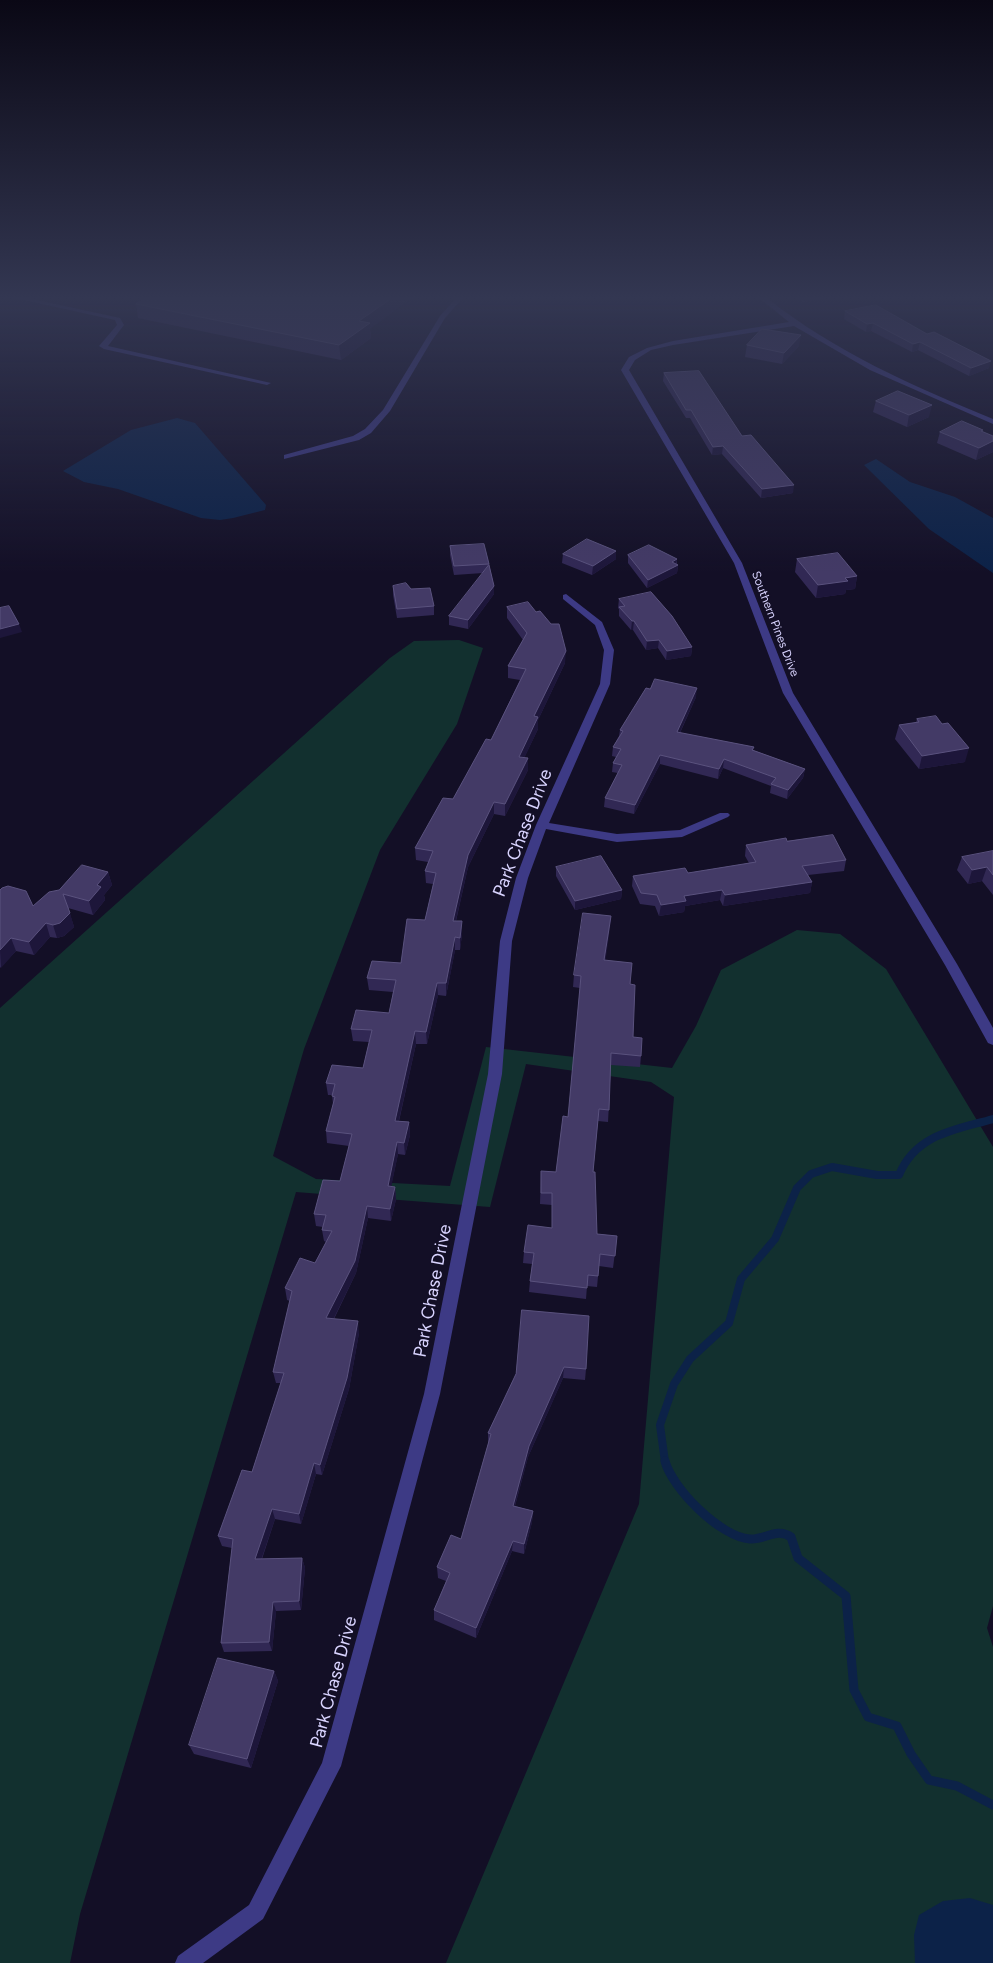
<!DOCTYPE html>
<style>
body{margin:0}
canvas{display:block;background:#130f26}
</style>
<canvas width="993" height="1963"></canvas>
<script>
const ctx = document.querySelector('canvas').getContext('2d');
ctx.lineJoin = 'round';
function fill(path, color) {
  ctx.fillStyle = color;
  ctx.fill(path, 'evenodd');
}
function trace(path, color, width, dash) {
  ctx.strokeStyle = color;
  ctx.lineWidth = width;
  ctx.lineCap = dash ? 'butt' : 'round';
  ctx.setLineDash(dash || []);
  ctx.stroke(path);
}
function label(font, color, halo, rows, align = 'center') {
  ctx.font = font + ' Figtree,sans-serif';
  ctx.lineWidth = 4;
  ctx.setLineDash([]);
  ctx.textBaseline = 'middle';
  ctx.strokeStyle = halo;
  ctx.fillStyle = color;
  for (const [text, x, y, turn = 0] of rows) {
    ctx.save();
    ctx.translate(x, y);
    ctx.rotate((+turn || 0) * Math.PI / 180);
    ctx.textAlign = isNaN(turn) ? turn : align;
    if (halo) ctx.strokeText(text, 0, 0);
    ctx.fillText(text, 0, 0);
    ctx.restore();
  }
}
fill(new Path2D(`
 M 459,640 L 483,648 L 457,724 L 380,850 L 304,1049 L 273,1156 L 316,1179 L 450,1186 L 486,1047 L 672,1068 L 696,1026 L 721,970 L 797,930 L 840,934 L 886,969 L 993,1147 L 993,1606 L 987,1628 L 993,1647 L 993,1963 L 446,1963 L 639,1504 L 674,1097 L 651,1082 L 526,1064 L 490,1207 L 296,1192 L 80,1914 L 70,1963 L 0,1963 L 0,1008 L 390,658 L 414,641 Z`), '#12302f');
fill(new Path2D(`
 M 177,418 L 195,423 L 266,505 L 265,510 L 233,518 L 220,520 L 201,518 L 118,489 L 84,482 L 63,471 L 131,430 Z
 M 876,459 L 910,482 L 955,497 L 993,518 L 993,573 L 929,529 L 864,465 Z
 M 970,1898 L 993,1905 L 993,1963 L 915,1963 L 914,1935 L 919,1915 L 943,1901 Z`), '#0c2248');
trace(new Path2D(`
 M 665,1462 L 660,1425 L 674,1384 L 690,1359 L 729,1323 L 741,1279 L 775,1239 L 797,1188 L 811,1174 L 832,1167 L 877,1175 L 899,1175 C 916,1134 955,1130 993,1119`), '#0c2248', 8);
trace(new Path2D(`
 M 665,1461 C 672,1488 720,1537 750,1539 C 765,1540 777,1527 791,1537 L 798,1558 L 846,1596 L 854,1690 L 868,1717 L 897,1726 L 911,1754 L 929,1780 L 957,1786 L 993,1805`), '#0c2248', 9);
fill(new Path2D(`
 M 14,298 L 28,298 L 120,318 L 124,325 L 108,346 L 271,383 L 267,385 L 104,349 L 99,346 L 117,325 L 115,320 Z
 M 456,298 L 463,298 L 445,318 L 390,411 L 371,433 L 359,440 L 284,459 L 284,455 L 353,436 L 365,429 L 383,410 L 440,316 Z
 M 759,298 L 767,298 C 835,352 913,386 993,419 L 993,424 L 870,370 L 794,326 L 673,345 L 651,350 L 635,360 L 629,370 L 742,563 L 793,693 L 957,964 L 993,1028 L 993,1045 L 988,1043 L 945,965 L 783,693 L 734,563 L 621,370 L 629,357 L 647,348 L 673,341 L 789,322 Z
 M 566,594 L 602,622 L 614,650 L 610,684 L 549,823 L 617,834 L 680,830 L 720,813 L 728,813 L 730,815 L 728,817 L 682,837 L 617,842 L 546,829 L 528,878 L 512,941 L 502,1074 L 440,1394 L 341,1766 L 263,1919 L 203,1963 L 175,1963 L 178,1956 L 249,1905 L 322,1763 L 424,1394 L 488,1074 L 500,941 L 516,878 L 536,825 L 600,684 L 604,650 L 595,625 L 563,599 L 563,595 Z`), '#3d3a85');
fill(new Path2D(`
 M 798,298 L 827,298 L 803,302 Z
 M 136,304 L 370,329 L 371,338 L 341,360 L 138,318 Z
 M 845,311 L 927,334 L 989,368 L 969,376 L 918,350 L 912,352 L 871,331 L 866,332 L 844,319 Z
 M 747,345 L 799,346 L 782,364 L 745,357 Z
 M 664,373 L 742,436 L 793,493 L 761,498 L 722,454 L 712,455 L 690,418 L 686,418 L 663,381 Z
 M 876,401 L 929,417 L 907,427 L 873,412 Z
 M 940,432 L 983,432 L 993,436 L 993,452 L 976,460 L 937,443 Z
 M 450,546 L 489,564 L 494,586 L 494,594 L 468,629 L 449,625 L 449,616 L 483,573 L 454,575 L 450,555 Z
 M 563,554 L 616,559 L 592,575 L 562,563 Z
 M 628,555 L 677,559 L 677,564 L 678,565 L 677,573 L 647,588 L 628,563 Z
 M 797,559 L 857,576 L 855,589 L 846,590 L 845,594 L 816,598 L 795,572 Z
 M 393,586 L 411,589 L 434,606 L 434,615 L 397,618 L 393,595 Z
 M 619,599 L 692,647 L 691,656 L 666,660 L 658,648 L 646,650 L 633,630 L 631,630 L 619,616 L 619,609 L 618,608 Z
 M 507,607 L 565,663 L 538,720 L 538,729 L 524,758 L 528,770 L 505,816 L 494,814 L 468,867 L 456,921 L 462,934 L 460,950 L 455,950 L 446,996 L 438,995 L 427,1044 L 416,1044 L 399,1121 L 409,1122 L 410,1135 L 405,1155 L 398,1154 L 391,1186 L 395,1187 L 396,1199 L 391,1221 L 368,1218 L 356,1273 L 334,1319 L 359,1333 L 349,1389 L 322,1475 L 316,1474 L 301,1524 L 275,1519 L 262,1559 L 302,1558 L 305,1568 L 301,1610 L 276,1611 L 272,1651 L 224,1652 L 221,1643 L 232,1548 L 222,1546 L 218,1536 L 252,1472 L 281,1383 L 276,1383 L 273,1372 L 290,1301 L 287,1300 L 285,1288 L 315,1263 L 326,1242 L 324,1241 L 322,1230 L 323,1227 L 316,1226 L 314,1214 L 340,1181 L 349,1146 L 327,1143 L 326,1131 L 333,1104 L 332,1095 L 328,1095 L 326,1083 L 363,1068 L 369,1042 L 353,1041 L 351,1029 L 389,1013 L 393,992 L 369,990 L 367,978 L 401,963 L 425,920 L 433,884 L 426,883 L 425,871 L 428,862 L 416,860 L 415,848 L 453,799 L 491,740 L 520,680 L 508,678 L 508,666 L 523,640 L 507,618 Z
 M 696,697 L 680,733 L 754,747 L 753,750 L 805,769 L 803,778 L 787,799 L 770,793 L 771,786 L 723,768 L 718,779 L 660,764 L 634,814 L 604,807 L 605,798 L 618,773 L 612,772 L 613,763 L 616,757 L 612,756 L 613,747 L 619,736 L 620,730 Z
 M 917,719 L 942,724 L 965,762 L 919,769 L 895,739 L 899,725 L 916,723 Z
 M 787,841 L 846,860 L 844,871 L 808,875 L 812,882 L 810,893 L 723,906 L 720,900 L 685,906 L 684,912 L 659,916 L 655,906 L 640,904 L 632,886 L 633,876 L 688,873 L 749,863 L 745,856 L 746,845 Z
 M 993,851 L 993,895 L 982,881 L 968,884 L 957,870 L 962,857 Z
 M 556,867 L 622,890 L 621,899 L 575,910 L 556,876 Z
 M 108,872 L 112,885 L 104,895 L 105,900 L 93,915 L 68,908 L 74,927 L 64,936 L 57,938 L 50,937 L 34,955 L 16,951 L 0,968 L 0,890 L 33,906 L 59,890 Z
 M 611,916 L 605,960 L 630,984 L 633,1037 L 641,1056 L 640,1067 L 611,1065 L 608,1122 L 598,1121 L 593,1172 L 597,1234 L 617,1236 L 613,1268 L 599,1266 L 597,1287 L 587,1286 L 586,1299 L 529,1292 L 530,1281 L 532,1264 L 523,1263 L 524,1252 L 552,1228 L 552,1205 L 540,1204 L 541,1171 L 556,1172 L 568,1117 L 580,988 L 573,987 L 574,975 Z
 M 522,1310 L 586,1369 L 585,1380 L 563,1378 L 528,1457 L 515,1506 L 533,1511 L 532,1522 L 524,1554 L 512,1551 L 476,1638 L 434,1620 L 434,1610 L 446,1581 L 438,1578 L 437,1567 L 461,1539 L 488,1444 L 488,1433 L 516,1374 Z
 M 274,1671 L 278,1681 L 251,1768 L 194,1754 L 189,1745 Z`), '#312854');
fill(new Path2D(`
 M 392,298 L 412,298 L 370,329 L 371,338 L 341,360 L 339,345 L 359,321 Z
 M 804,298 L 827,298 L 803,302 Z
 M 873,323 L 871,331 L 866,332 L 867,324 Z
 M 801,335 L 799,346 L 782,364 L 784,353 Z
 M 920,342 L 918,350 L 912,352 L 913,344 Z
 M 991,361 L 989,368 L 969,376 L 971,368 Z
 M 932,405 L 929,417 L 907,427 L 909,415 Z
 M 993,441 L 993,452 L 976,460 L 979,448 Z
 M 723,446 L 722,454 L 712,455 L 713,447 Z
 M 794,485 L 793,493 L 761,498 L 762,489 Z
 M 616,551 L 616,559 L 592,575 L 593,566 Z
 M 677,559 L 676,565 L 678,565 L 677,573 L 647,588 L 648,580 L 672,562 Z
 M 857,576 L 855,589 L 846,590 L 845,594 L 816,598 L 818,585 L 845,578 Z
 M 494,586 L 494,594 L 468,629 L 468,620 Z
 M 632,621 L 634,621 L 633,630 L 631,630 Z
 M 19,624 L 22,632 L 0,638 L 0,629 Z
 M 659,640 L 658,648 L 646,650 L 647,641 Z
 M 692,647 L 691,656 L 666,660 L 667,651 Z
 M 566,651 L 565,663 L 538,720 L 538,729 L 519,769 L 519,757 L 534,716 Z
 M 697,688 L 696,697 L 676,741 L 677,732 Z
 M 969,748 L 965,762 L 919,769 L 922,756 Z
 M 660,755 L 660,764 L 634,814 L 635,805 Z
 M 528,758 L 528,770 L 505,816 L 505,804 Z
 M 724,759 L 723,768 L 718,779 L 719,769 Z
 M 805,769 L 803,778 L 787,799 L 788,790 Z
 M 494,802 L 494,814 L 468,867 L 453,933 L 453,921 L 468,855 Z
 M 987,867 L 982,881 L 968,884 L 972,870 Z
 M 108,872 L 112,885 L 104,895 L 105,900 L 93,915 L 89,901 L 97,885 Z
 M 812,882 L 810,893 L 723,906 L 725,895 Z
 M 622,890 L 621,899 L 575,910 L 575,901 Z
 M 722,890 L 720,900 L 685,906 L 684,912 L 659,916 L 661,905 L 684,896 Z
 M 70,913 L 74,927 L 64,936 L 57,938 L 53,925 Z
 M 611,916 L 610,928 L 604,972 L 604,960 Z
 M 462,921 L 462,934 L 460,950 L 460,938 Z
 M 46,923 L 50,937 L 34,955 L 29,942 Z
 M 455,937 L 455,950 L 446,996 L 446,983 Z
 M 11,938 L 16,951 L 1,968 L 0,950 Z
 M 437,983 L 438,995 L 427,1044 L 426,1032 Z
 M 415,1031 L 416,1044 L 396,1133 L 395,1121 Z
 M 409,1122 L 410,1135 L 405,1155 L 404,1143 Z
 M 397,1142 L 398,1154 L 389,1198 L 388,1186 Z
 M 395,1187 L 396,1199 L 391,1221 L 390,1209 Z
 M 367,1206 L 368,1218 L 356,1273 L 328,1330 L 326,1318 Z
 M 358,1321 L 359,1333 L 349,1389 L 322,1475 L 320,1465 Z
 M 564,1367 L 563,1378 L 528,1457 L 512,1516 L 513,1506 L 529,1446 Z
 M 314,1463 L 316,1474 L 301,1524 L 299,1514 Z
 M 272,1509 L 275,1519 L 258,1569 L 255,1559 Z
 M 533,1511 L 532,1522 L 524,1554 L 524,1544 Z
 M 513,1541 L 512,1551 L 476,1638 L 476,1628 Z
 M 302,1558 L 305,1568 L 301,1610 L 299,1601 Z
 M 273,1602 L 276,1611 L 272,1651 L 269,1642 Z
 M 274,1671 L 278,1681 L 251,1768 L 247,1759 Z`), '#1d163a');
const building = new Path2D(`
 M 146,298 L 392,298 L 359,321 L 370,323 L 339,345 L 136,304 Z
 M 876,305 L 927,334 L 934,332 L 991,361 L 971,368 L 920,342 L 913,344 L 873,323 L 867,324 L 845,311 Z
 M 762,329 L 801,335 L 784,353 L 747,345 Z
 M 699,371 L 742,436 L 751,435 L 794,485 L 762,489 L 723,446 L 713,447 L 691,410 L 686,410 L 664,373 Z
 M 898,391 L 932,405 L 909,415 L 876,401 Z
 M 962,421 L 983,430 L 981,431 L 993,436 L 993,441 L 979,448 L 940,432 Z
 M 587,539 L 616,551 L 593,566 L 563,554 Z
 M 484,544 L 489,564 L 454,566 L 450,546 Z
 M 649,545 L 677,559 L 672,562 L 678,565 L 648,580 L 628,555 Z
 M 838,553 L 857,576 L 845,578 L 848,581 L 818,585 L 797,559 Z
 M 489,565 L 494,586 L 468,620 L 449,616 Z
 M 406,583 L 411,589 L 430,588 L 434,606 L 397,609 L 393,586 Z
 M 651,592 L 672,616 L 692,647 L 667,651 L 659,640 L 647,641 L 634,621 L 632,621 L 619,607 L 625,606 L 619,599 Z
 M 528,602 L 536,612 L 540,611 L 551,624 L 559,624 L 566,651 L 534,716 L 538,717 L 519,757 L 528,758 L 505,804 L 494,802 L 468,855 L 453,921 L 462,921 L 460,938 L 455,937 L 446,983 L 437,983 L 426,1032 L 415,1031 L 395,1121 L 409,1122 L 404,1143 L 397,1142 L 388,1186 L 395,1187 L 390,1209 L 367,1206 L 355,1261 L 326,1318 L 358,1321 L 347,1378 L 320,1465 L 314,1463 L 299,1514 L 272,1509 L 255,1559 L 302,1558 L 299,1601 L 273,1602 L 269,1642 L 221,1643 L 233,1539 L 218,1536 L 242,1470 L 252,1472 L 284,1373 L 273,1372 L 292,1291 L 285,1288 L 300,1258 L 315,1263 L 332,1231 L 322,1230 L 326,1215 L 314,1214 L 323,1180 L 340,1181 L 352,1134 L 326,1131 L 335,1097 L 332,1096 L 335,1084 L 326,1083 L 332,1065 L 363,1068 L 372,1030 L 351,1029 L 356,1010 L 389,1013 L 396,980 L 367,978 L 372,961 L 401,963 L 407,919 L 425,920 L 436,873 L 425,871 L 433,851 L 415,848 L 443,798 L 453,799 L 486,739 L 491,740 L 526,669 L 508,666 L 527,633 L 507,607 Z
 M 9,606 L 19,624 L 0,629 L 0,608 Z
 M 655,679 L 697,688 L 677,732 L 754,747 L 752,750 L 805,769 L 788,790 L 771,784 L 776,778 L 724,759 L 719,769 L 660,755 L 635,805 L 605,798 L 622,765 L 613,763 L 621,749 L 613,747 L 623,731 L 620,730 L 646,688 L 650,689 Z
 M 936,716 L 942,724 L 948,723 L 969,748 L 922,756 L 899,725 L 919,722 L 917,719 Z
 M 833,835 L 846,860 L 802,866 L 812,882 L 725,895 L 722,890 L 684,896 L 686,901 L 661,905 L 657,895 L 641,893 L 633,876 L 685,868 L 688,873 L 756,862 L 746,845 L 786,838 L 787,841 Z
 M 993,851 L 993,875 L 987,867 L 972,870 L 962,857 Z
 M 601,856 L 622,890 L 575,901 L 556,867 Z
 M 82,865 L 108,872 L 97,885 L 101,887 L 89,901 L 63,894 L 70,913 L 60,923 L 53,925 L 46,923 L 29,942 L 11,938 L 0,950 L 0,890 L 2,888 L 8,886 L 26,891 L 33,906 L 49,892 L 59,890 Z
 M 583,913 L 611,916 L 604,960 L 632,963 L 630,984 L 635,985 L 633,1037 L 642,1038 L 641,1056 L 611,1053 L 609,1110 L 599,1109 L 593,1172 L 595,1172 L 597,1234 L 617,1236 L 615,1256 L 600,1254 L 598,1276 L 588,1275 L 587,1288 L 530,1281 L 534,1253 L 524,1252 L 528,1225 L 552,1228 L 552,1193 L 541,1193 L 541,1171 L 556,1172 L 563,1116 L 568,1117 L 581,976 L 574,975 Z
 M 522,1310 L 589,1316 L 586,1369 L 564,1367 L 529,1446 L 513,1506 L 533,1511 L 524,1544 L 513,1541 L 476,1628 L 434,1610 L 450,1573 L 437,1567 L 451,1535 L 461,1539 L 491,1434 L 488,1433 L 516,1374 Z
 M 218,1658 L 274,1671 L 247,1759 L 189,1745 Z`);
fill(building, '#433a66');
trace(building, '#5a527e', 1);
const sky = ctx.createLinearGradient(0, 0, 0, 573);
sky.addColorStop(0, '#0a0815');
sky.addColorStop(0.52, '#333752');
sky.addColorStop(1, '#33375200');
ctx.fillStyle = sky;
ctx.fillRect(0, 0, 993, 573);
label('12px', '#d9d4ff', '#130f26', [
 ["Southern Pines Drive",775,624,69]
]);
label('18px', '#d9d4ff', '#130f26', [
 ["Park Chase Drive",523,833,-69],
 ["Park Chase Drive",433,1291,-79],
 ["Park Chase Drive",334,1682,-75]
]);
</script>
